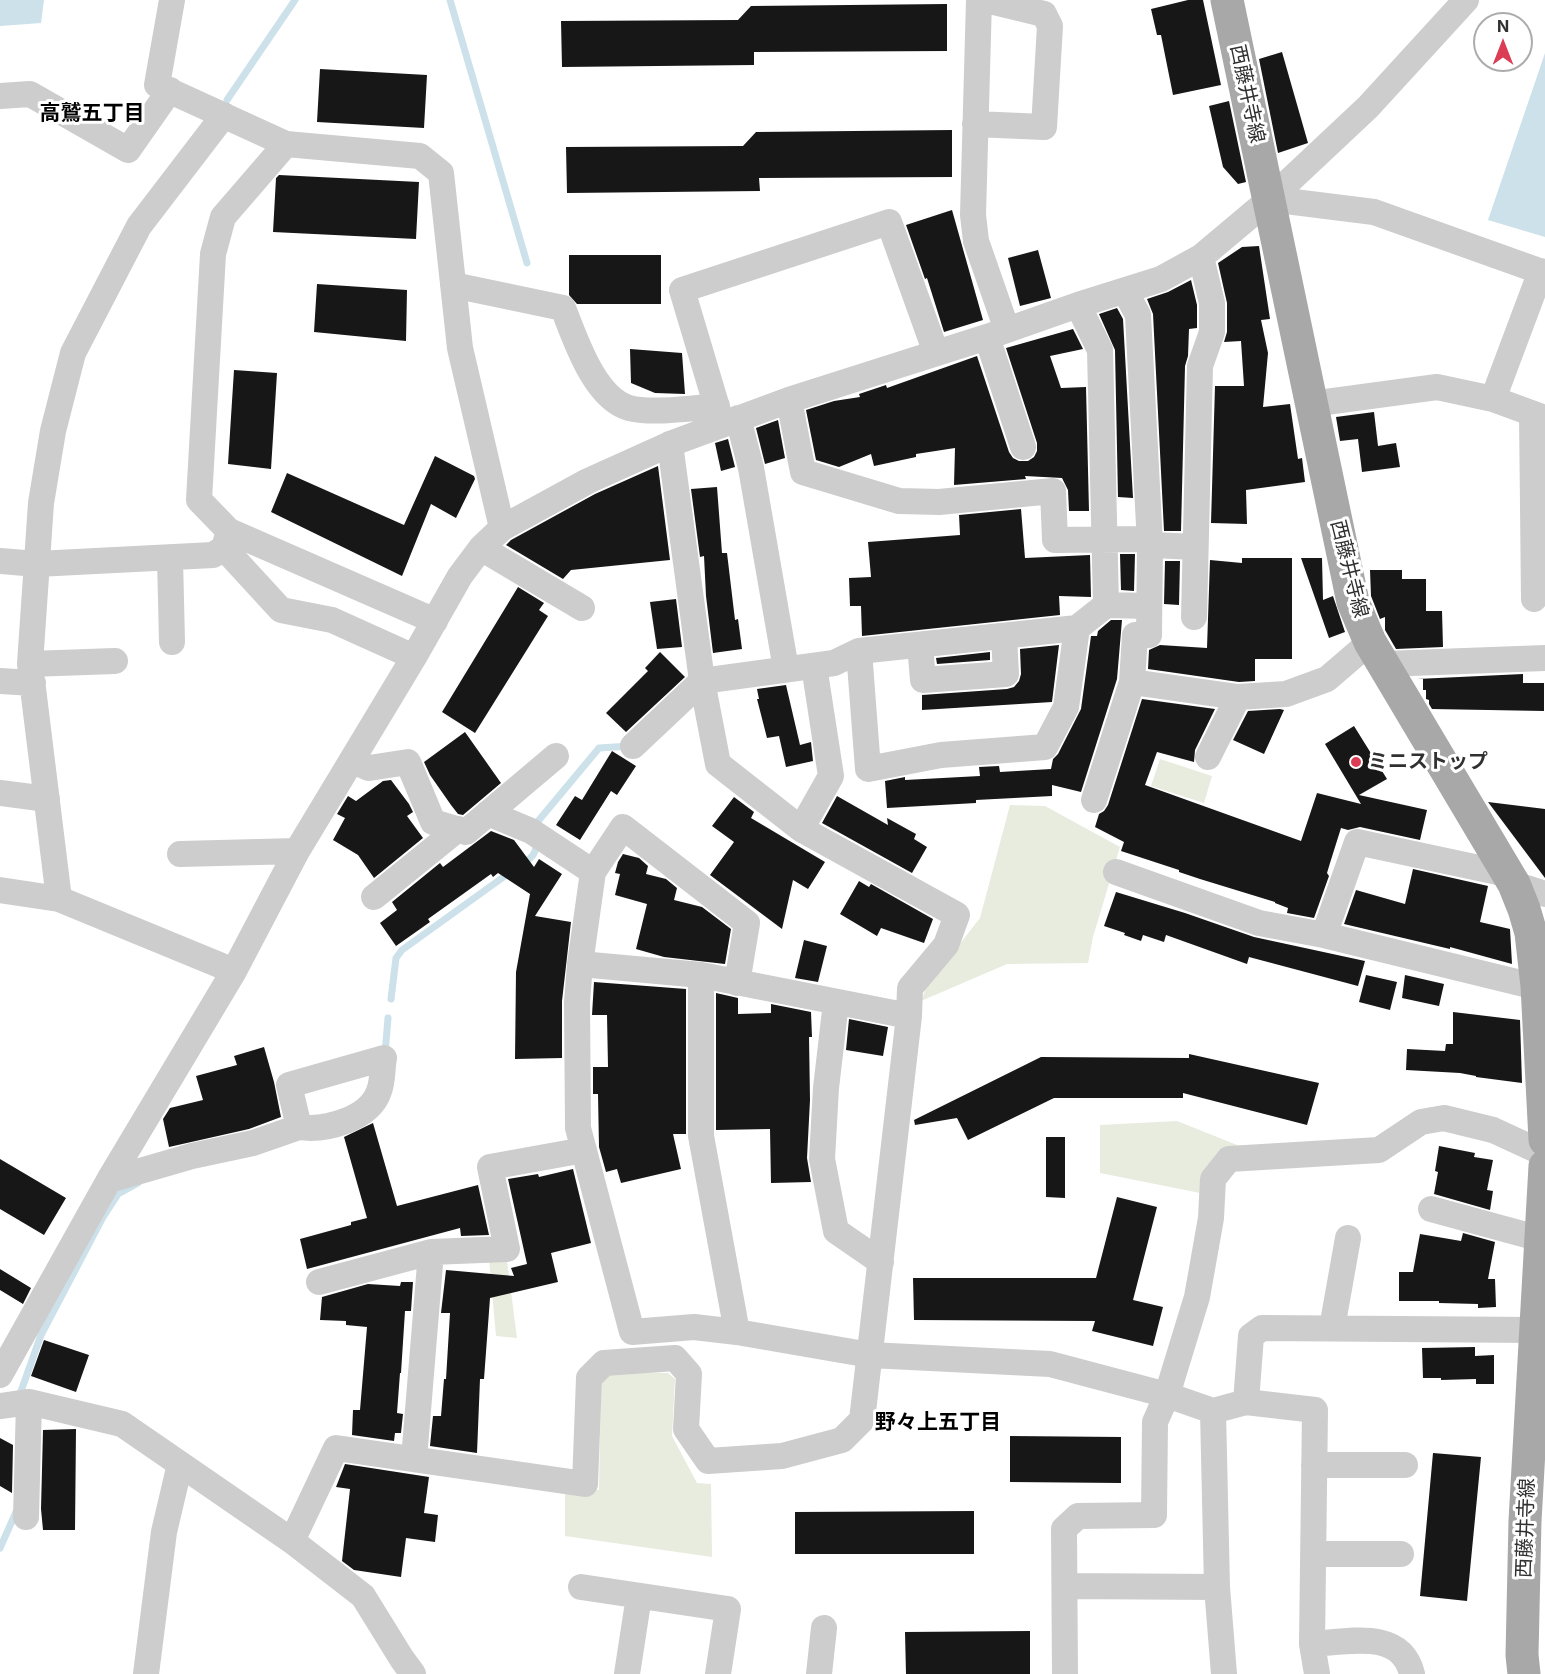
<!DOCTYPE html>
<meta charset="utf-8">
<style>
body{margin:0}
#map{position:relative;width:1545px;height:1674px;overflow:hidden;background:#fff;font-family:Inter,sans-serif}
canvas{display:block}
.north{position:absolute;left:1473px;top:12px;width:60px;height:60px;box-sizing:border-box;background:#fff;border:2px solid #acacac;border-radius:50%;rotate:0deg;font-size:16px;font-weight:700;line-height:24px;text-align:center;color:#303030}
.north::after{content:'';display:block;margin:auto;width:21px;height:27px;background:#db3d55;clip-path:polygon(50% 0,100% 100%,50% 72%,0 100%)}
</style>
<div id="map">
<canvas width="1545" height="1674"></canvas>
<div class="north">N</div>
</div>
<script>
const ctx = document.querySelector('canvas').getContext('2d');
ctx.lineJoin = 'round';
function fill(path, color) {
  ctx.fillStyle = color;
  ctx.fill(path, 'evenodd');
}
function trace(path, color, width, dash) {
  ctx.strokeStyle = color;
  ctx.lineWidth = width;
  ctx.lineCap = dash ? 'butt' : 'round';
  ctx.setLineDash(dash || []);
  ctx.stroke(path);
}
function label(font, color, halo, rows, align = 'center') {
  ctx.font = font + ' Inter,"Noto Sans JP",sans-serif';
  ctx.lineWidth = 6;
  ctx.setLineDash([]);
  ctx.textBaseline = 'middle';
  ctx.strokeStyle = halo;
  ctx.fillStyle = color;
  for (const [text, x, y, turn = 0] of rows) {
    ctx.save();
    ctx.translate(x, y);
    ctx.rotate((+turn || 0) * Math.PI / 180);
    ctx.textAlign = isNaN(turn) ? turn : align;
    if (halo) ctx.strokeText(text, 0, 0);
    ctx.fillText(text, 0, 0);
    ctx.restore();
  }
}
fill(new Path2D(`
 M 1160,759 L 1212,776 L 1204,803 L 1151,786 Z
 M 1010,805 L 1045,806 L 1120,847 L 1093,937 L 1088,963 L 1007,964 L 921,1001 L 927,986 L 980,918 Z
 M 1177,1121 L 1247,1149 L 1205,1194 L 1100,1173 L 1100,1125 Z
 M 489,1259 L 507,1261 L 517,1338 L 496,1336 Z
 M 613,1372 L 668,1373 L 675,1379 L 672,1436 L 697,1483 L 711,1484 L 712,1557 L 565,1536 L 565,1487 L 599,1490 L 601,1381 Z`), '#e7ecde');
fill(new Path2D(`
 M 0,0 L 44,0 L 41,23 L 0,26 Z
 M 1545,53 L 1545,237 L 1488,220 Z`), '#cce1ea');
trace(new Path2D(`
 M 450,0 L 527,263
 M 227,100 L 295,0
 M 534,826 L 599,748 L 630,746
 M 521,865 C 529,859 538,855 535,843
 M 391,999 L 396,958 L 402,950 L 509,873
 M 385,1054 L 388,1018
 M 20,1394 L 41,1335 L 103,1217 L 118,1194 L 138,1183
 M 0,1548 L 16,1512`), '#cce1ea', 7);
fill(new Path2D(`
 M 1188,0 L 1203,0 L 1221,85 L 1173,95 L 1161,35 L 1157,35 L 1151,9 Z
 M 947,4 L 947,51 L 754,52 L 754,65 L 562,67 L 561,21 L 738,20 L 751,6 Z
 M 1282,52 L 1308,143 L 1278,153 L 1259,59 Z
 M 320,69 L 427,75 L 424,128 L 317,122 Z
 M 1229,101 L 1246,182 L 1238,184 L 1223,167 L 1209,106 Z
 M 952,130 L 952,177 L 759,178 L 760,191 L 567,193 L 566,147 L 743,146 L 756,132 Z
 M 279,175 L 419,182 L 416,239 L 273,232 L 276,178 Z
 M 952,210 L 983,320 L 944,332 L 927,278 L 925,279 L 906,225 Z
 M 1259,246 L 1270,319 L 1261,320 L 1268,353 L 1263,407 L 1290,404 L 1298,459 L 1302,458 L 1305,482 L 1246,490 L 1247,524 L 1211,523 L 1215,386 L 1244,386 L 1241,341 L 1224,342 L 1227,332 L 1227,303 L 1218,263 L 1242,247 Z
 M 1038,250 L 1051,298 L 1020,306 L 1008,258 Z
 M 569,255 L 661,255 L 661,304 L 577,304 L 569,295 Z
 M 1191,280 L 1197,305 L 1197,328 L 1189,329 L 1188,356 L 1185,366 L 1181,531 L 1164,531 L 1153,314 L 1147,299 L 1168,292 Z
 M 317,284 L 407,290 L 406,341 L 314,332 Z
 M 1117,308 L 1123,319 L 1133,498 L 1118,497 L 1115,350 L 1099,314 Z
 M 1073,329 L 1083,349 L 1050,356 L 1061,388 L 1086,387 L 1089,511 L 1069,511 L 1068,490 L 1062,478 L 1025,476 L 1026,479 L 954,485 L 955,448 L 916,454 L 916,457 L 874,466 L 871,454 L 839,467 L 816,460 L 806,410 L 834,401 L 860,397 L 859,394 L 886,385 L 887,388 L 977,356 L 1009,452 L 1013,458 L 1019,461 L 1028,461 L 1034,457 L 1037,451 L 1037,443 L 1006,348 Z
 M 630,349 L 682,353 L 685,394 L 655,393 L 631,383 Z
 M 234,370 L 277,373 L 271,469 L 228,464 Z
 M 1374,412 L 1378,446 L 1396,443 L 1400,467 L 1362,472 L 1358,439 L 1340,441 L 1336,417 Z
 M 778,420 L 785,458 L 765,464 L 756,428 Z
 M 728,439 L 735,467 L 721,471 L 715,443 Z
 M 435,456 L 474,476 L 475,479 L 456,518 L 431,504 L 402,576 L 271,512 L 287,473 L 404,525 Z
 M 658,466 L 670,560 L 571,570 L 563,579 L 506,545 L 511,540 L 595,494 Z
 M 717,487 L 722,553 L 727,553 L 735,620 L 738,619 L 742,649 L 713,653 L 706,596 L 704,556 L 700,557 L 691,489 Z
 M 1021,509 L 1025,558 L 1090,555 L 1091,597 L 1059,596 L 1060,615 L 862,636 L 861,606 L 850,606 L 849,578 L 871,577 L 868,542 L 960,535 L 959,515 Z
 M 1120,554 L 1135,554 L 1134,591 L 1121,590 Z
 M 1242,558 L 1292,558 L 1292,659 L 1255,659 L 1255,681 L 1239,682 L 1148,669 L 1149,650 L 1160,645 L 1207,648 L 1210,560 L 1242,563 Z
 M 1301,558 L 1322,558 L 1323,600 L 1333,596 L 1345,632 L 1329,638 Z
 M 1165,561 L 1180,561 L 1179,605 L 1164,604 Z
 M 1370,570 L 1402,570 L 1402,579 L 1426,579 L 1426,611 L 1442,611 L 1443,647 L 1396,649 L 1385,630 L 1385,617 L 1380,619 L 1371,596 Z
 M 518,587 L 544,603 L 539,610 L 548,616 L 475,733 L 442,712 Z
 M 676,599 L 682,647 L 657,649 L 650,602 Z
 M 1111,620 L 1122,620 L 1117,679 L 1081,792 L 1052,785 L 1052,796 L 976,800 L 976,803 L 887,808 L 885,781 L 905,777 L 905,780 L 980,776 L 979,767 L 999,766 L 1000,772 L 1051,769 L 1053,759 L 1058,754 L 1081,709 L 1091,636 L 1097,636 L 1098,631 Z
 M 1059,645 L 1052,702 L 922,710 L 922,695 L 1007,689 L 1014,687 L 1019,681 L 1021,674 L 1020,649 Z
 M 660,652 L 685,677 L 626,732 L 606,713 L 648,671 L 645,668 Z
 M 990,652 L 990,660 L 937,664 L 936,658 Z
 M 1523,674 L 1523,683 L 1544,683 L 1544,711 L 1432,709 L 1429,704 L 1429,700 L 1426,699 L 1426,690 L 1423,690 L 1423,679 L 1417,679 Z
 M 786,685 L 800,745 L 811,742 L 813,761 L 786,767 L 779,736 L 767,738 L 757,699 L 759,699 L 757,689 Z
 M 1142,699 L 1215,709 L 1195,750 L 1194,762 L 1157,752 L 1145,785 L 1301,841 L 1317,793 L 1361,804 L 1325,744 L 1354,726 L 1387,779 L 1359,795 L 1427,810 L 1420,840 L 1360,827 L 1348,830 L 1341,828 L 1330,863 L 1327,873 L 1329,876 L 1314,918 L 1287,913 L 1288,908 L 1275,903 L 1275,902 L 1200,879 L 1179,872 L 1179,870 L 1121,851 L 1124,842 L 1095,827 L 1099,814 L 1104,811 L 1108,805 Z
 M 1280,709 L 1284,710 L 1264,754 L 1233,740 L 1248,711 Z
 M 465,732 L 501,783 L 463,815 L 458,814 L 451,805 L 430,775 L 424,762 Z
 M 612,751 L 636,766 L 617,795 L 611,791 L 580,840 L 556,825 L 575,796 L 582,800 Z
 M 391,780 L 409,804 L 413,812 L 407,816 L 423,838 L 374,878 L 358,855 L 333,840 L 345,818 L 337,814 L 348,796 L 356,801 L 383,781 Z
 M 837,796 L 888,825 L 887,818 L 916,834 L 914,839 L 927,847 L 912,873 L 822,823 Z
 M 734,797 L 754,812 L 751,818 L 825,862 L 808,889 L 793,880 L 782,929 L 710,875 L 734,842 L 712,826 Z
 M 1488,802 L 1545,809 L 1545,878 Z
 M 491,831 L 514,840 L 534,867 L 539,859 L 562,874 L 535,916 L 571,922 L 562,1001 L 562,1058 L 515,1059 L 516,972 L 530,894 L 498,873 L 493,877 L 491,874 L 428,919 L 430,922 L 396,946 L 380,923 L 397,910 L 392,902 L 440,863 L 443,867 Z
 M 623,854 L 639,858 L 648,866 L 646,874 L 666,879 L 677,888 L 674,900 L 702,907 L 731,929 L 725,964 L 664,957 L 636,949 L 647,904 L 615,895 L 620,874 L 615,873 L 618,862 Z
 M 1413,869 L 1488,886 L 1480,922 L 1510,929 L 1512,964 L 1450,947 L 1450,949 L 1344,924 L 1356,890 L 1405,904 Z
 M 859,881 L 869,887 L 871,884 L 933,919 L 924,943 L 881,928 L 877,936 L 840,914 Z
 M 1116,892 L 1185,913 L 1254,937 L 1365,961 L 1358,986 L 1249,957 L 1247,964 L 1166,935 L 1164,942 L 1143,935 L 1141,941 L 1124,935 L 1125,933 L 1104,926 Z
 M 804,940 L 827,946 L 818,982 L 795,978 Z
 M 1366,975 L 1397,982 L 1390,1010 L 1359,1002 Z
 M 1405,975 L 1444,984 L 1439,1006 L 1402,998 Z
 M 594,982 L 686,989 L 686,1134 L 673,1134 L 681,1169 L 621,1183 L 617,1169 L 606,1172 L 599,1147 L 598,1094 L 593,1094 L 593,1067 L 608,1067 L 607,1015 L 592,1015 Z
 M 716,993 L 738,998 L 738,1014 L 771,1013 L 771,1004 L 811,1012 L 812,1037 L 809,1037 L 810,1100 L 807,1158 L 811,1182 L 771,1183 L 770,1129 L 716,1130 Z
 M 1453,1012 L 1520,1020 L 1522,1083 L 1476,1077 L 1476,1076 L 1460,1073 L 1406,1070 L 1407,1049 L 1445,1051 L 1446,1044 L 1453,1044 Z
 M 849,1019 L 888,1027 L 883,1056 L 846,1050 Z
 M 264,1047 L 274,1082 L 281,1117 L 249,1129 L 169,1147 L 163,1119 L 170,1108 L 203,1100 L 196,1076 L 237,1065 L 234,1056 Z
 M 1189,1054 L 1319,1083 L 1307,1125 L 1183,1093 L 1183,1098 L 1054,1098 L 968,1140 L 957,1118 L 915,1125 L 914,1120 L 1041,1057 L 1189,1058 Z
 M 373,1123 L 397,1206 L 478,1185 L 489,1235 L 461,1236 L 460,1228 L 307,1269 L 300,1239 L 351,1225 L 351,1222 L 367,1218 L 344,1137 Z
 M 1046,1137 L 1065,1137 L 1065,1198 L 1046,1197 Z
 M 1439,1146 L 1475,1153 L 1474,1157 L 1493,1160 L 1487,1190 L 1493,1191 L 1490,1210 L 1434,1194 L 1438,1172 L 1435,1171 Z
 M 0,1159 L 66,1198 L 44,1235 L 0,1209 Z
 M 573,1169 L 591,1243 L 551,1253 L 558,1282 L 490,1298 L 484,1379 L 480,1379 L 477,1453 L 430,1446 L 433,1416 L 441,1416 L 444,1379 L 446,1379 L 450,1313 L 441,1313 L 446,1270 L 514,1276 L 511,1268 L 527,1264 L 508,1179 L 538,1174 L 539,1177 Z
 M 1117,1197 L 1157,1207 L 1133,1300 L 1163,1307 L 1153,1346 L 1092,1331 L 1095,1321 L 914,1320 L 913,1278 L 1096,1278 Z
 M 1463,1233 L 1495,1242 L 1488,1279 L 1495,1279 L 1496,1307 L 1478,1308 L 1478,1304 L 1439,1303 L 1439,1301 L 1399,1301 L 1399,1272 L 1413,1272 L 1420,1234 L 1461,1241 Z
 M 0,1269 L 31,1288 L 23,1304 L 0,1290 Z
 M 401,1282 L 413,1282 L 411,1311 L 405,1311 L 401,1373 L 400,1373 L 397,1413 L 403,1414 L 401,1433 L 395,1433 L 394,1441 L 352,1435 L 353,1410 L 360,1410 L 367,1327 L 346,1325 L 346,1321 L 320,1320 L 322,1297 L 368,1284 L 400,1286 Z
 M 44,1340 L 89,1355 L 76,1392 L 31,1376 Z
 M 1475,1347 L 1475,1356 L 1494,1355 L 1494,1384 L 1476,1384 L 1476,1379 L 1441,1380 L 1441,1378 L 1423,1378 L 1422,1348 Z
 M 76,1429 L 75,1530 L 43,1530 L 41,1509 L 43,1430 Z
 M 1010,1436 L 1121,1437 L 1121,1483 L 1010,1482 Z
 M 0,1438 L 13,1445 L 12,1493 L 0,1486 Z
 M 1433,1453 L 1481,1457 L 1467,1601 L 1420,1596 Z
 M 345,1464 L 429,1477 L 424,1513 L 438,1515 L 435,1542 L 406,1538 L 401,1577 L 354,1570 L 342,1561 L 350,1489 L 336,1487 Z
 M 974,1511 L 974,1554 L 795,1554 L 795,1512 Z
 M 1030,1631 L 1030,1674 L 906,1674 L 905,1632 Z`), '#171717');
trace(new Path2D(`
 M 172,0 L 157,85 L 286,144
 M 979,0 L 973,215 L 976,241 L 1007,330
 M 0,96 L 30,94 L 128,150 L 170,90
 M 975,124 L 1044,127 L 1050,26 L 1044,14 L 986,0
 M 1270,199 L 1374,212 L 1545,273
 M 453,285 L 563,308 C 575,338 594,398 629,408 C 651,414 693,408 717,406
 M 987,337 L 1023,447
 M 1493,399 L 1541,271
 M 789,400 L 803,472 L 899,501 L 939,502 L 1053,491 L 1055,540 L 1142,539 L 1153,545 L 1195,547
 M 1311,404 L 1437,387 L 1493,399 L 1545,418
 M 1532,414 L 1534,599
 M 738,418 L 751,468 L 786,669
 M 722,424 L 682,290 L 889,222 L 936,353
 M 224,548 L 281,610 L 332,620 L 414,657
 M 481,548 L 582,608
 M 170,558 L 172,642
 M 0,561 L 37,564 L 213,555 L 224,548 L 229,531
 M 1106,605 L 1149,606
 M 1194,617 L 1200,366 L 1212,332 L 1212,303 L 1201,257
 M 435,621 L 229,531 L 199,500 L 213,254 L 223,217 L 286,144 L 420,156 L 441,173 L 460,348 L 502,528
 M 920,645 L 923,680 L 1006,674 L 1004,637
 M 859,651 L 868,769 L 941,755 L 1045,747 L 1066,707 L 1077,628
 M 30,664 L 115,661
 M 1384,664 L 1545,658
 M 0,681 L 33,683
 M 1132,682 L 1238,697 L 1286,694 L 1327,679 L 1370,642
 M 633,746 L 702,681 L 834,663 L 859,651 L 1077,628 L 1106,605 L 1100,350 L 1078,305
 M 1208,757 L 1238,697
 M 353,761 L 369,768 L 408,762 L 433,822 L 466,832 L 556,756
 M 0,793 L 47,799
 M 1094,800 L 1132,682 L 1135,635 L 1149,635 L 1150,544 L 1138,315 L 1125,291
 M 488,813 L 531,831 L 593,872
 M 801,829 L 831,776 L 814,666
 M 180,854 L 297,851
 M 1116,872 L 1259,923 L 1324,935 L 1545,989
 M 1514,884 L 1545,894
 M 0,890 L 59,899 L 234,971
 M 374,897 L 458,829
 M 59,899 L 30,664 L 41,503 L 53,431 L 73,353 L 139,226 L 224,115
 M 1324,935 L 1357,842 L 1507,874
 M 580,964 L 701,975 L 909,1016
 M 701,975 L 701,1136 L 737,1332
 M 737,983 L 747,923 L 623,827 L 593,872 L 580,964 L 577,1002 L 578,1128 L 632,1332 L 694,1327 L 737,1332 L 870,1355 L 1050,1364 L 1167,1395 L 1213,1411 L 1246,1402 L 1315,1410 L 1312,1644 L 1317,1674
 M 836,1002 L 826,1088 L 822,1159 L 836,1231 L 881,1262
 M 384,1058 C 382,1068 383,1081 379,1091 C 370,1119 325,1131 299,1127 L 289,1085 Z
 M 109,1180 L 192,1156 L 253,1143 L 299,1127
 M 1431,1209 L 1541,1239
 M 319,1282 L 431,1252 L 507,1249 L 490,1167 L 584,1150
 M 1332,1328 L 1348,1238
 M 0,1375 L 109,1180 L 234,971 L 297,851 L 414,657 L 460,576 L 481,548 L 502,528 L 588,481 L 670,444 L 789,400 L 987,337 L 1078,305 L 1161,279 L 1201,257 L 1270,199 L 1368,107 L 1466,0
 M 1246,1402 L 1251,1336 L 1262,1328 L 1536,1330
 M 0,1406 L 29,1402 L 122,1424 L 292,1541 L 363,1596 L 402,1659 L 413,1674
 M 1213,1411 L 1217,1587 L 1224,1674
 M 414,1459 L 431,1252
 M 1314,1465 L 1405,1465
 M 26,1517 L 29,1402
 M 292,1541 L 336,1448 L 585,1484 L 589,1378 L 604,1363 L 675,1358 L 689,1374 L 686,1429 L 708,1461 L 782,1456 L 842,1440 L 862,1420 L 909,1016 L 910,988 L 946,945 L 957,915 L 801,829 L 718,764 L 702,681 L 670,444
 M 1313,1554 L 1401,1554
 M 1065,1586 L 1217,1587
 M 581,1587 L 728,1609 L 718,1674
 M 1312,1644 C 1347,1642 1401,1628 1412,1674
 M 146,1674 L 164,1532 L 180,1464
 M 627,1674 L 639,1596
 M 819,1674 L 824,1628
 M 1065,1674 L 1064,1529 L 1078,1516 L 1154,1515 L 1155,1422 L 1167,1395 L 1197,1297 L 1211,1218 L 1213,1179 L 1229,1159 L 1379,1150 L 1421,1122 L 1444,1118 L 1493,1130 L 1545,1154`), '#cdcdcd', 26);
trace(new Path2D(`
 M 1227,0 L 1353,602 L 1370,642 L 1514,884 L 1524,909 L 1531,933 L 1537,986 L 1545,1140
 M 1524,1674 L 1522,1655 L 1525,1521 L 1545,1166`), '#a8a8a8', 33);
for (const [x, y, r, color] of [
 [1356,762,6,"#db3d55"]
]) {
  const dot = new Path2D();
  dot.arc(x, y, r, 0, 2 * Math.PI);
  ctx.fillStyle = color;
  ctx.fill(dot);
  trace(dot, '#fff', 2);
}
label('20px', '#303030', '#fff', [
 ["西藤井寺線",1247,94,78],
 ["西藤井寺線",1349,569,76],
 ["西藤井寺線",1526,1528,-88]
]);
label('bold 20px', '#303030', '#fff', [
 ["ミニストップ",1368,762]
], 'left');
label('bold 21px', '#000', '#fff', [
 ["高鷲五丁目",92,114],
 ["野々上五丁目",938,1423]
]);
</script>
